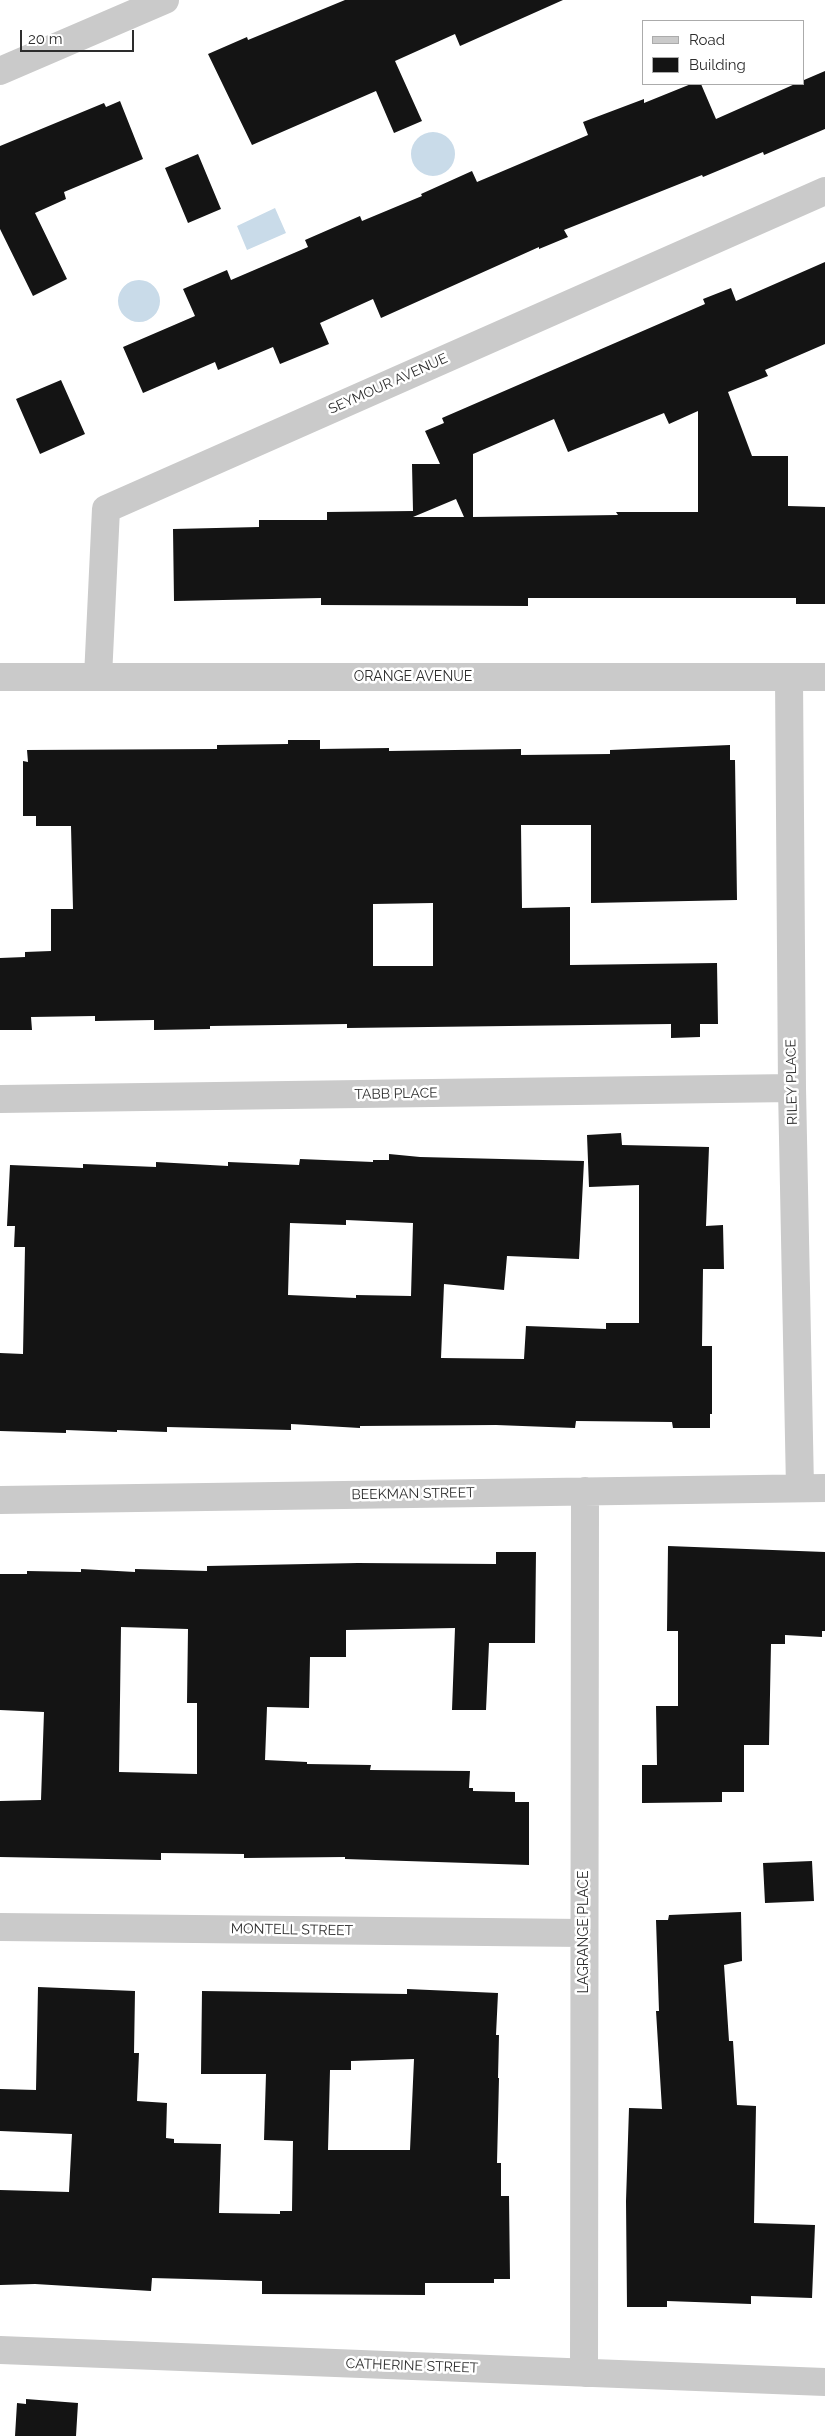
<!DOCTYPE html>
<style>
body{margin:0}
#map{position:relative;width:825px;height:2436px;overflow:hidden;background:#fff;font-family:Raleway,sans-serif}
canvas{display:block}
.legend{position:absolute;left:642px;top:20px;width:162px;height:65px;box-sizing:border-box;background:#fff;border:1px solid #ababab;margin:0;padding:6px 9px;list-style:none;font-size:15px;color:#2d2d2d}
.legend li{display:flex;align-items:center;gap:10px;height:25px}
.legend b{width:25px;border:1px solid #ababab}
.scale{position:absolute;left:20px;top:30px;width:114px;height:22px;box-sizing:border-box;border:2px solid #2d2d2d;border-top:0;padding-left:6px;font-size:15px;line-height:18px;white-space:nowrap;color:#2d2d2d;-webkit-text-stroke:4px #fff;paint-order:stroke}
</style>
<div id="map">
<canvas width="825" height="2436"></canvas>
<ul class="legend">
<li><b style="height:6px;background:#cacaca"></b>Road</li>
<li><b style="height:14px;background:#141414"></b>Building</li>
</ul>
<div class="scale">20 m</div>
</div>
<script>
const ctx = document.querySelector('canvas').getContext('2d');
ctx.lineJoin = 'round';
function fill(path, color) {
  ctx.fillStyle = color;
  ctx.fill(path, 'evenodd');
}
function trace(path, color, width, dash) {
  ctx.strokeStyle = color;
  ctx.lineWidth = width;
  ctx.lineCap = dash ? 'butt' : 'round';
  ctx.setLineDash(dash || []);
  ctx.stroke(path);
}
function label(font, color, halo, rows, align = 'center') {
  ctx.font = font + ' Raleway,sans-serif';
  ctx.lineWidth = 5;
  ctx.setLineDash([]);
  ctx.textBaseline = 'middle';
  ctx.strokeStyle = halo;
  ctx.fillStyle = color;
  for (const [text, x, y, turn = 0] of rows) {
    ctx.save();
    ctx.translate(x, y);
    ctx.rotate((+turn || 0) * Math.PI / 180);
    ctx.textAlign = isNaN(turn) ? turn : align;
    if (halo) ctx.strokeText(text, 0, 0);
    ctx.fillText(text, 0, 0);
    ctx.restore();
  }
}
fill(new Path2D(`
 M411 154a22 22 0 1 1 44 0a22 22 0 1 1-44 0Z
 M 275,208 L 286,233 L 247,250 L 237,226 Z
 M118 301a21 21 0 1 1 42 0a21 21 0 1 1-42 0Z`), '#c9dbe9');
fill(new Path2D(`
 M 345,0 L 563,0 L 460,46 L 455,34 L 395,61 L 422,121 L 394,133 L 376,91 L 252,145 L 208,54 L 247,37 L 248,40 Z
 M 825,71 L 825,129 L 764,155 L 763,152 L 703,177 L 702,175 L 564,230 L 568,237 L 539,249 L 539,247 L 381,318 L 373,299 L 320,323 L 329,344 L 280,364 L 273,347 L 218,370 L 215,362 L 143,393 L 123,347 L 195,316 L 183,289 L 227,270 L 231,280 L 308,247 L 305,240 L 360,216 L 362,221 L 422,196 L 421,194 L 472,171 L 477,182 L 588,135 L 583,122 L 644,99 L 644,103 L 691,84 L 701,84 L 716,119 L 795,84 L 804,84 L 804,80 Z
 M 120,101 L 143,159 L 64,192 L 66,199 L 35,213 L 67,279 L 33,296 L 0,229 L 0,146 L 104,103 L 106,107 Z
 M 198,154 L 221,209 L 188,223 L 165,168 Z
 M 825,262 L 825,344 L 765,370 L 768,376 L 728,392 L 752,456 L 788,456 L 788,506 L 825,507 L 825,604 L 796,604 L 796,598 L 528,598 L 528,606 L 321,605 L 321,598 L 174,601 L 173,529 L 259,527 L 259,520 L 327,520 L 327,512 L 413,511 L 412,464 L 440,464 L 425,431 L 444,423 L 442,418 L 705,304 L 703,299 L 731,288 L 736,301 ZM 698,411 L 698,512 L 616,512 L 618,515 L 473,517 L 473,454 L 554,419 L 568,452 L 664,413 L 669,424 ZM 456,499 L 464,517 L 412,517 L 413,517 Z
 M 61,380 L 85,434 L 40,454 L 16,399 Z
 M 288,740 L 320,740 L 320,749 L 389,748 L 389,751 L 521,749 L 521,755 L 610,754 L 610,750 L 730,745 L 730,760 L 735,760 L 737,900 L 591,903 L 591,825 L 521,825 L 522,908 L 570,907 L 570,965 L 717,963 L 718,1024 L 700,1024 L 700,1037 L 671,1038 L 671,1024 L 347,1028 L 347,1024 L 210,1026 L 210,1029 L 154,1030 L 154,1020 L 95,1021 L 95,1016 L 31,1017 L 32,1030 L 0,1030 L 0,958 L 25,957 L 25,952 L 51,951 L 51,909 L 73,909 L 71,826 L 36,826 L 36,816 L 23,816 L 23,761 L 28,762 L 27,750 L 217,749 L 217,745 L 288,744 ZM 433,903 L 433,966 L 373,966 L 373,904 Z
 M 621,1133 L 622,1145 L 709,1147 L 706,1226 L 723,1225 L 724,1269 L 703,1269 L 702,1346 L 712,1346 L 712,1414 L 710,1414 L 710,1428 L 673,1428 L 672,1422 L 576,1421 L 575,1428 L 496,1425 L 360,1426 L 360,1428 L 291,1424 L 291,1430 L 167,1427 L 167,1432 L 117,1430 L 117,1432 L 66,1430 L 66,1433 L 0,1431 L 0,1353 L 23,1354 L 25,1247 L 14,1247 L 15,1226 L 7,1226 L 10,1165 L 83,1168 L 83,1164 L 156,1167 L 156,1162 L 228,1166 L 228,1162 L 299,1165 L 300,1159 L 373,1162 L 373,1160 L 389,1160 L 389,1154 L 420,1157 L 584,1161 L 579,1259 L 507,1256 L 504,1290 L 444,1284 L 441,1358 L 524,1359 L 526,1326 L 606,1329 L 606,1323 L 639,1323 L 639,1185 L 589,1187 L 587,1135 ZM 346,1220 L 413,1223 L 411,1296 L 356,1295 L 356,1298 L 288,1295 L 290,1223 L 346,1225 Z
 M 668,1546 L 825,1552 L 825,1631 L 822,1631 L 822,1637 L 785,1635 L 785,1644 L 771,1644 L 769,1745 L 744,1745 L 744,1792 L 722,1792 L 722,1802 L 642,1803 L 642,1765 L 657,1765 L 656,1706 L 678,1706 L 678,1631 L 667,1631 Z
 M 496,1552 L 536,1552 L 535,1643 L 489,1643 L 486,1710 L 452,1710 L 455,1628 L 346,1630 L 346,1657 L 310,1657 L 309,1708 L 267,1707 L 265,1760 L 307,1762 L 307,1764 L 371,1765 L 370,1770 L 470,1771 L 469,1788 L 473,1788 L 473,1791 L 515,1792 L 515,1802 L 529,1802 L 529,1865 L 345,1859 L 345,1857 L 244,1858 L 244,1854 L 161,1853 L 161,1860 L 0,1857 L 0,1801 L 41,1800 L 44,1712 L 0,1710 L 0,1574 L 27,1574 L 27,1571 L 81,1572 L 81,1569 L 135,1572 L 135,1569 L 207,1571 L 207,1566 L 358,1563 L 496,1564 ZM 121,1627 L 188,1629 L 187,1703 L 197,1703 L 197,1774 L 119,1772 Z
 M 812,1861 L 814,1901 L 765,1903 L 763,1863 Z
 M 741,1912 L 742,1961 L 724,1965 L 729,2041 L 733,2041 L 737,2105 L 756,2106 L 754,2223 L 815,2225 L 812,2298 L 751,2296 L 751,2304 L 667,2301 L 667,2307 L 627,2307 L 626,2201 L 629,2108 L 662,2109 L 656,2011 L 659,2011 L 656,1920 L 668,1920 L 669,1915 Z
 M 38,1987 L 135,1991 L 134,2053 L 139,2053 L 137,2101 L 167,2103 L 166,2138 L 174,2139 L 174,2143 L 221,2144 L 219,2213 L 280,2214 L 280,2211 L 292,2211 L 293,2141 L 264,2140 L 266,2074 L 201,2074 L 202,1991 L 407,1994 L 407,1989 L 498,1993 L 496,2035 L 499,2035 L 498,2078 L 499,2078 L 497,2163 L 501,2163 L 501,2196 L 509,2196 L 510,2279 L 494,2279 L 494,2283 L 425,2283 L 425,2295 L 262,2294 L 262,2281 L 152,2278 L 151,2291 L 35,2284 L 0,2285 L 0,2190 L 69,2192 L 72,2134 L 0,2131 L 0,2089 L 36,2090 ZM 414,2059 L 410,2150 L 328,2150 L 330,2070 L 351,2070 L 351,2061 Z
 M 26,2399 L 78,2403 L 76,2436 L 15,2436 L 17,2403 L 26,2404 Z`), '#141414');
trace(new Path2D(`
 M 0,71 L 165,0
 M 0,677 L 825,677
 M 98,677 L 106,509 L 825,191
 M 789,677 L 792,1088 L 800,1488
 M 0,1099 L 792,1088
 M 0,1500 L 825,1488
 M 0,1927 L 583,1933
 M 0,2350 L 825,2382
 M 584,2373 L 585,1491`), '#cacaca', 28);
label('14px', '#2d2d2d', '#fff', [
 ["SEYMOUR AVENUE",388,384,-24],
 ["ORANGE AVENUE",413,677],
 ["RILEY PLACE",792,1082,-91],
 ["TABB PLACE",396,1094,-1],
 ["BEEKMAN STREET",413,1494,-1],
 ["MONTELL STREET",292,1930,1],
 ["LAGRANGE PLACE",584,1932,-90],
 ["CATHERINE STREET",412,2366,2]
]);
</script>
